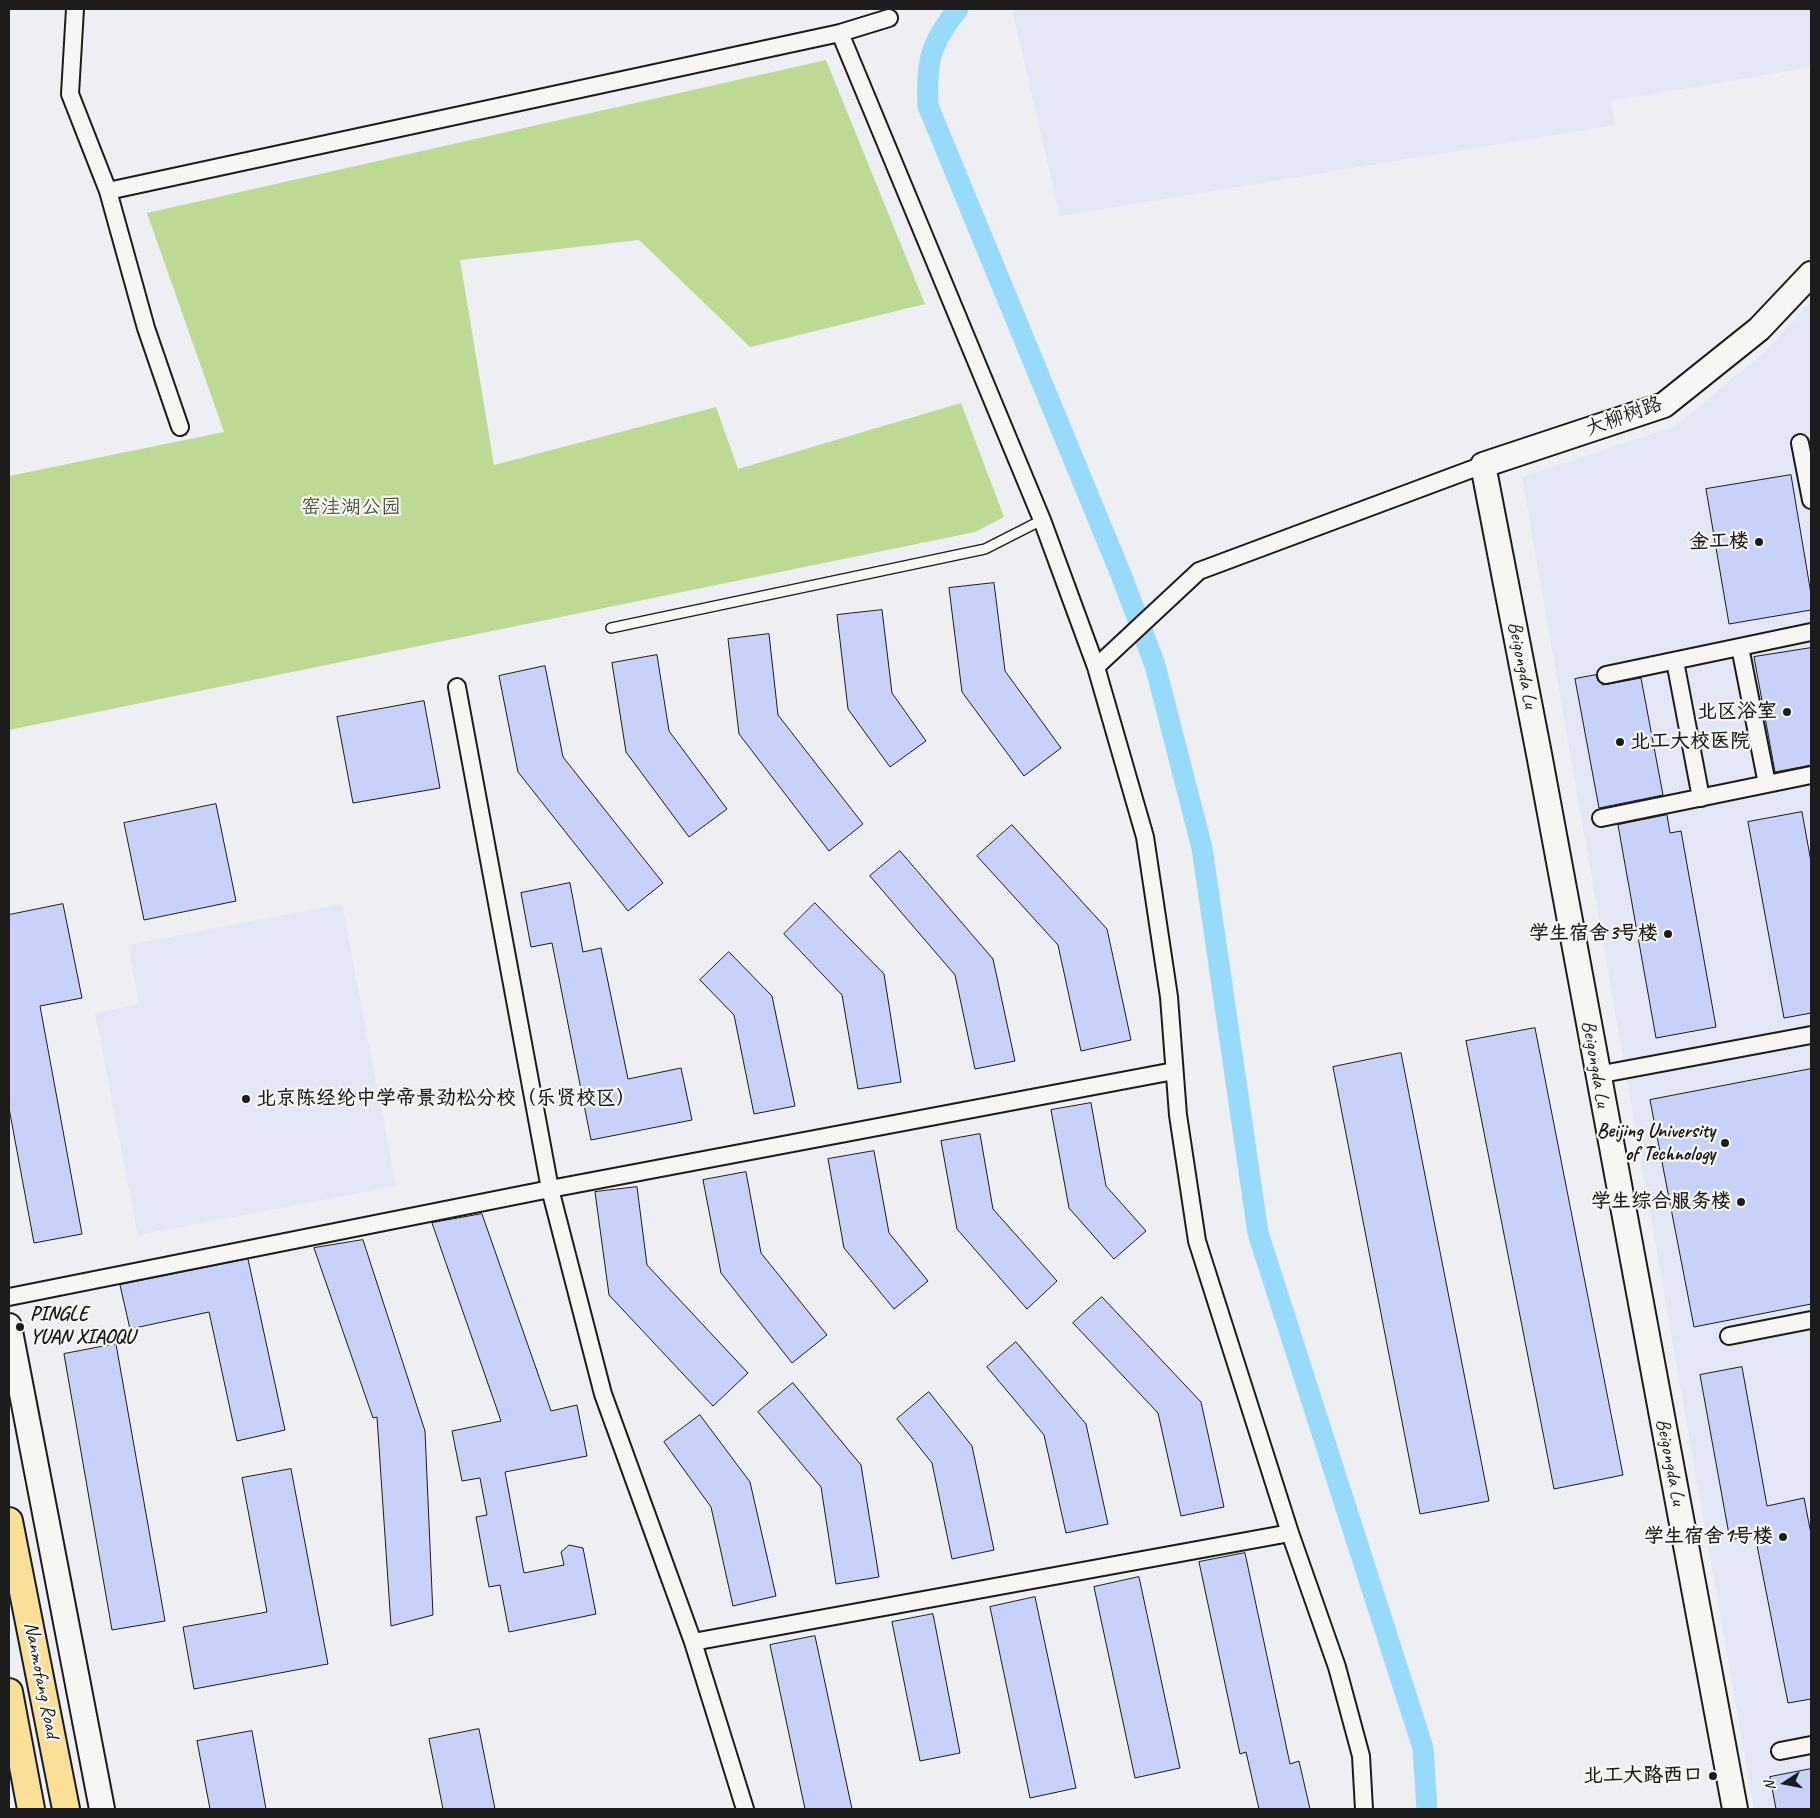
<!DOCTYPE html>
<meta charset="utf-8">
<style>
body{margin:0}
#map{position:relative;width:1820px;height:1818px;overflow:hidden;background:#edeff3;font-family:Caveat,sans-serif}
canvas{display:block}
.frame{position:absolute;inset:0;border:10px solid #1c1c1c;pointer-events:none}
.north{position:absolute;left:1760px;top:1758px;width:50px;height:50px;-webkit-text-stroke:4px #f6f6f2;paint-order:stroke;rotate:259deg;font-size:14px;font-weight:700;line-height:20px;text-align:center;color:#1c1c1c}
.north::after{content:'';display:block;margin:auto;width:18px;height:22px;background:#1c1c1c;clip-path:polygon(50% 0,100% 100%,50% 72%,0 100%)}
</style>
<div id="map">
<canvas width="1820" height="1818"></canvas>
<div class="frame"></div>
<div class="north">N</div>
</div>
<script>
const ctx = document.querySelector('canvas').getContext('2d');
ctx.lineJoin = 'round';
function fill(path, color) {
  ctx.fillStyle = color;
  ctx.fill(path, 'evenodd');
}
function trace(path, color, width, dash) {
  ctx.strokeStyle = color;
  ctx.lineWidth = width;
  ctx.lineCap = dash ? 'butt' : 'round';
  ctx.setLineDash(dash || []);
  ctx.stroke(path);
}
function label(font, color, halo, rows, align = 'center') {
  ctx.font = font + ' Caveat,"LXGW WenKai TC",sans-serif';
  ctx.lineWidth = 4.5;
  ctx.setLineDash([]);
  ctx.textBaseline = 'middle';
  ctx.strokeStyle = halo;
  ctx.fillStyle = color;
  for (const [text, x, y, turn = 0] of rows) {
    ctx.save();
    ctx.translate(x, y);
    ctx.rotate((+turn || 0) * Math.PI / 180);
    ctx.textAlign = isNaN(turn) ? turn : align;
    if (halo) ctx.strokeText(text, 0, 0);
    ctx.fillText(text, 0, 0);
    ctx.restore();
  }
}
fill(new Path2D(`
 M 1012,9 L 1811,9 L 1811,67 L 1611,101 L 1615,125 L 1060,216 Z
 M 1811,301 L 1811,1809 L 1754,1809 L 1522,477 L 1676,426 L 1767,350 Z
 M 342,904 L 396,1186 L 138,1235 L 95,1013 L 139,1004 L 128,945 Z`), '#e2e6f5');
fill(new Path2D(`
 M 826,60 L 925,304 L 750,347 L 639,240 L 460,260 L 494,465 L 716,407 L 738,469 L 961,403 L 1004,517 L 975,532 L 9,730 L 9,476 L 224,432 L 147,213 Z`), '#bcda93');
trace(new Path2D(`
 M 958,9 C 930,43 926,62 928,106 L 1122,577 L 1155,665 L 1202,848 L 1258,1233 L 1423,1748 L 1427,1809`), '#97daf9', 21);
const building = new Path2D(`
 M 1791,475 L 1811,594 L 1811,610 L 1729,624 L 1706,489 Z
 M 994,583 L 1005,671 L 1061,748 L 1024,776 L 962,692 L 949,588 Z
 M 882,610 L 892,693 L 926,741 L 890,767 L 848,709 L 837,615 Z
 M 769,634 L 778,715 L 863,824 L 829,851 L 739,734 L 728,639 Z
 M 1811,648 L 1811,765 L 1775,772 L 1754,657 Z
 M 657,655 L 669,731 L 727,809 L 689,837 L 626,752 L 612,663 Z
 M 545,666 L 563,757 L 663,883 L 628,911 L 518,772 L 499,676 Z
 M 1596,675 L 1598,681 L 1603,685 L 1641,678 L 1663,795 L 1599,808 L 1575,679 Z
 M 424,701 L 440,788 L 353,803 L 337,717 Z
 M 216,804 L 236,901 L 144,920 L 124,823 Z
 M 1802,812 L 1811,862 L 1811,1013 L 1784,1018 L 1748,822 Z
 M 1667,815 L 1670,833 L 1681,831 L 1716,1027 L 1656,1038 L 1618,825 Z
 M 1012,825 L 1107,929 L 1131,1040 L 1081,1051 L 1058,945 L 977,856 Z
 M 900,851 L 993,959 L 1015,1061 L 975,1069 L 955,975 L 870,876 Z
 M 570,883 L 583,952 L 601,948 L 628,1079 L 681,1068 L 692,1120 L 591,1140 L 552,943 L 531,947 L 521,893 Z
 M 815,903 L 884,974 L 901,1082 L 858,1089 L 842,995 L 784,934 Z
 M 63,904 L 82,998 L 40,1006 L 82,1234 L 34,1243 L 9,1108 L 9,915 Z
 M 729,952 L 772,996 L 795,1106 L 754,1114 L 734,1015 L 700,980 Z
 M 1535,1028 L 1623,1475 L 1554,1489 L 1466,1041 Z
 M 1401,1053 L 1489,1501 L 1420,1514 L 1333,1067 Z
 M 1811,1069 L 1811,1304 L 1694,1327 L 1650,1100 Z
 M 1091,1103 L 1106,1186 L 1146,1231 L 1114,1259 L 1069,1208 L 1051,1110 Z
 M 980,1134 L 993,1209 L 1057,1281 L 1027,1309 L 957,1229 L 941,1141 Z
 M 874,1151 L 889,1233 L 928,1281 L 894,1309 L 844,1248 L 828,1159 Z
 M 746,1172 L 761,1253 L 827,1335 L 792,1363 L 721,1273 L 703,1180 Z
 M 637,1187 L 647,1265 L 748,1373 L 713,1406 L 609,1295 L 595,1192 Z
 M 482,1214 L 551,1411 L 577,1405 L 587,1456 L 505,1472 L 524,1573 L 564,1565 L 561,1552 L 569,1545 L 583,1548 L 596,1614 L 509,1632 L 500,1585 L 489,1587 L 476,1517 L 487,1515 L 480,1478 L 462,1481 L 452,1431 L 501,1421 L 432,1223 Z
 M 363,1240 L 425,1431 L 433,1615 L 391,1626 L 377,1417 L 373,1418 L 314,1248 Z
 M 248,1259 L 285,1430 L 237,1441 L 209,1312 L 130,1329 L 120,1285 Z
 M 1102,1297 L 1201,1402 L 1224,1507 L 1181,1516 L 1158,1413 L 1073,1323 Z
 M 1016,1342 L 1086,1424 L 1108,1524 L 1066,1533 L 1044,1435 L 987,1367 Z
 M 116,1344 L 165,1621 L 112,1630 L 64,1354 Z
 M 1742,1367 L 1767,1506 L 1804,1498 L 1811,1534 L 1811,1699 L 1788,1703 L 1755,1535 L 1730,1540 L 1700,1375 Z
 M 793,1383 L 861,1465 L 879,1577 L 836,1584 L 821,1487 L 758,1412 Z
 M 929,1392 L 972,1446 L 994,1550 L 952,1559 L 932,1463 L 897,1419 Z
 M 700,1415 L 750,1482 L 776,1596 L 733,1606 L 711,1507 L 664,1442 Z
 M 291,1469 L 328,1664 L 194,1689 L 183,1627 L 267,1612 L 242,1478 Z
 M 1245,1553 L 1290,1764 L 1299,1761 L 1310,1809 L 1259,1809 L 1246,1752 L 1240,1754 L 1199,1562 Z
 M 1139,1577 L 1180,1768 L 1135,1778 L 1094,1587 Z
 M 1035,1597 L 1076,1788 L 1030,1798 L 990,1607 Z
 M 933,1614 L 960,1753 L 920,1761 L 892,1622 Z
 M 815,1636 L 852,1809 L 805,1809 L 770,1645 Z
 M 479,1729 L 495,1809 L 443,1809 L 429,1739 Z
 M 252,1731 L 266,1809 L 210,1809 L 197,1741 Z
 M 1811,1769 L 1811,1809 L 1776,1809 L 1770,1777 Z`);
fill(building, '#c7d1f9');
trace(building, '#1c1c1c', 1);
const lane = new Path2D(`
 M 611,628 L 985,549 L 1042,520`);
const street = new Path2D(`
 M 75,9 L 70,94 L 108,191 L 146,328 L 180,427
 M 840,33 L 1042,520 L 1096,667 L 1145,837 L 1169,997 L 1178,1115 L 1197,1241 L 1290,1533 L 1337,1667 L 1361,1756 L 1364,1809
 M 108,191 L 840,33 L 889,18
 M 1800,443 L 1811,500
 M 1740,647 L 1767,784
 M 1675,661 L 1701,798
 M 1096,667 L 1199,571 L 1483,465
 M 1606,675 L 1811,632
 M 457,687 L 550,1189 L 603,1394 L 693,1642 L 745,1809
 M 1601,818 L 1811,775
 M 1597,1075 L 1811,1035
 M 9,1297 L 550,1189 L 1174,1071
 M 1729,1336 L 1811,1320
 M 693,1642 L 1290,1533
 M 1780,1751 L 1811,1745`);
const secondary = new Path2D(`
 M 9,1326 L 102,1809
 M 1735,1809 L 1539,754 L 1483,465 L 1664,405 L 1759,329 L 1811,274`);
const primary = new Path2D(`
 M 9,1521 L 66,1809
 M 9,1692 L 31,1809`);
trace(lane, '#1c1c1c', 12);
trace(street, '#1c1c1c', 20);
trace(secondary, '#1c1c1c', 28);
trace(primary, '#1c1c1c', 30);
trace(lane, '#f6f6f2', 9);
trace(street, '#f6f6f2', 16);
trace(secondary, '#f6f6f2', 24);
trace(primary, '#fadf96', 26);
for (const [x, y, r, color] of [
 [1759,542,5,"#1c1c1c"],
 [1787,712,5,"#1c1c1c"],
 [1620,742,5,"#1c1c1c"],
 [1668,934,5,"#1c1c1c"],
 [246,1099,5,"#1c1c1c"],
 [1725,1143,5,"#1c1c1c"],
 [1741,1202,5,"#1c1c1c"],
 [20,1327,5,"#1c1c1c"],
 [1783,1537,5,"#1c1c1c"],
 [1713,1776,5,"#1c1c1c"]
]) {
  const dot = new Path2D();
  dot.arc(x, y, r, 0, 2 * Math.PI);
  ctx.fillStyle = color;
  ctx.fill(dot);
  trace(dot, '#f6f6f2', 2);
}
label('20px', '#1c1c1c', '#f6f6f2', [
 ["大柳树路",1624,417,-20],
 ["Beigongda Lu",1522,665,79],
 ["Beigongda Lu",1595,1064,80],
 ["Beigongda Lu",1670,1462,79],
 ["Nanmofang Road",41,1680,79]
]);
label('20px', '#4c5540', '#f6f6f2', [
 ["窑洼湖公园",351,508]
]);
label('bold 20px', '#1c1c1c', '#f6f6f2', [
 ["金工楼",1749,542],
 ["北区浴室",1777,712],
 ["北工大校医院",1630,742,"left"],
 ["学生宿舍3号楼",1658,934],
 ["北京陈经纶中学帝景劲松分校（乐贤校区）",256,1099,"left"],
 ["Beijing University",1715,1132],
 ["of Technology",1715,1155],
 ["学生综合服务楼",1731,1202],
 ["PINGLE",30,1315,"left"],
 ["YUAN XIAOQU",30,1338,"left"],
 ["学生宿舍1号楼",1773,1537],
 ["北工大路西口",1703,1776]
], 'right');
</script>
